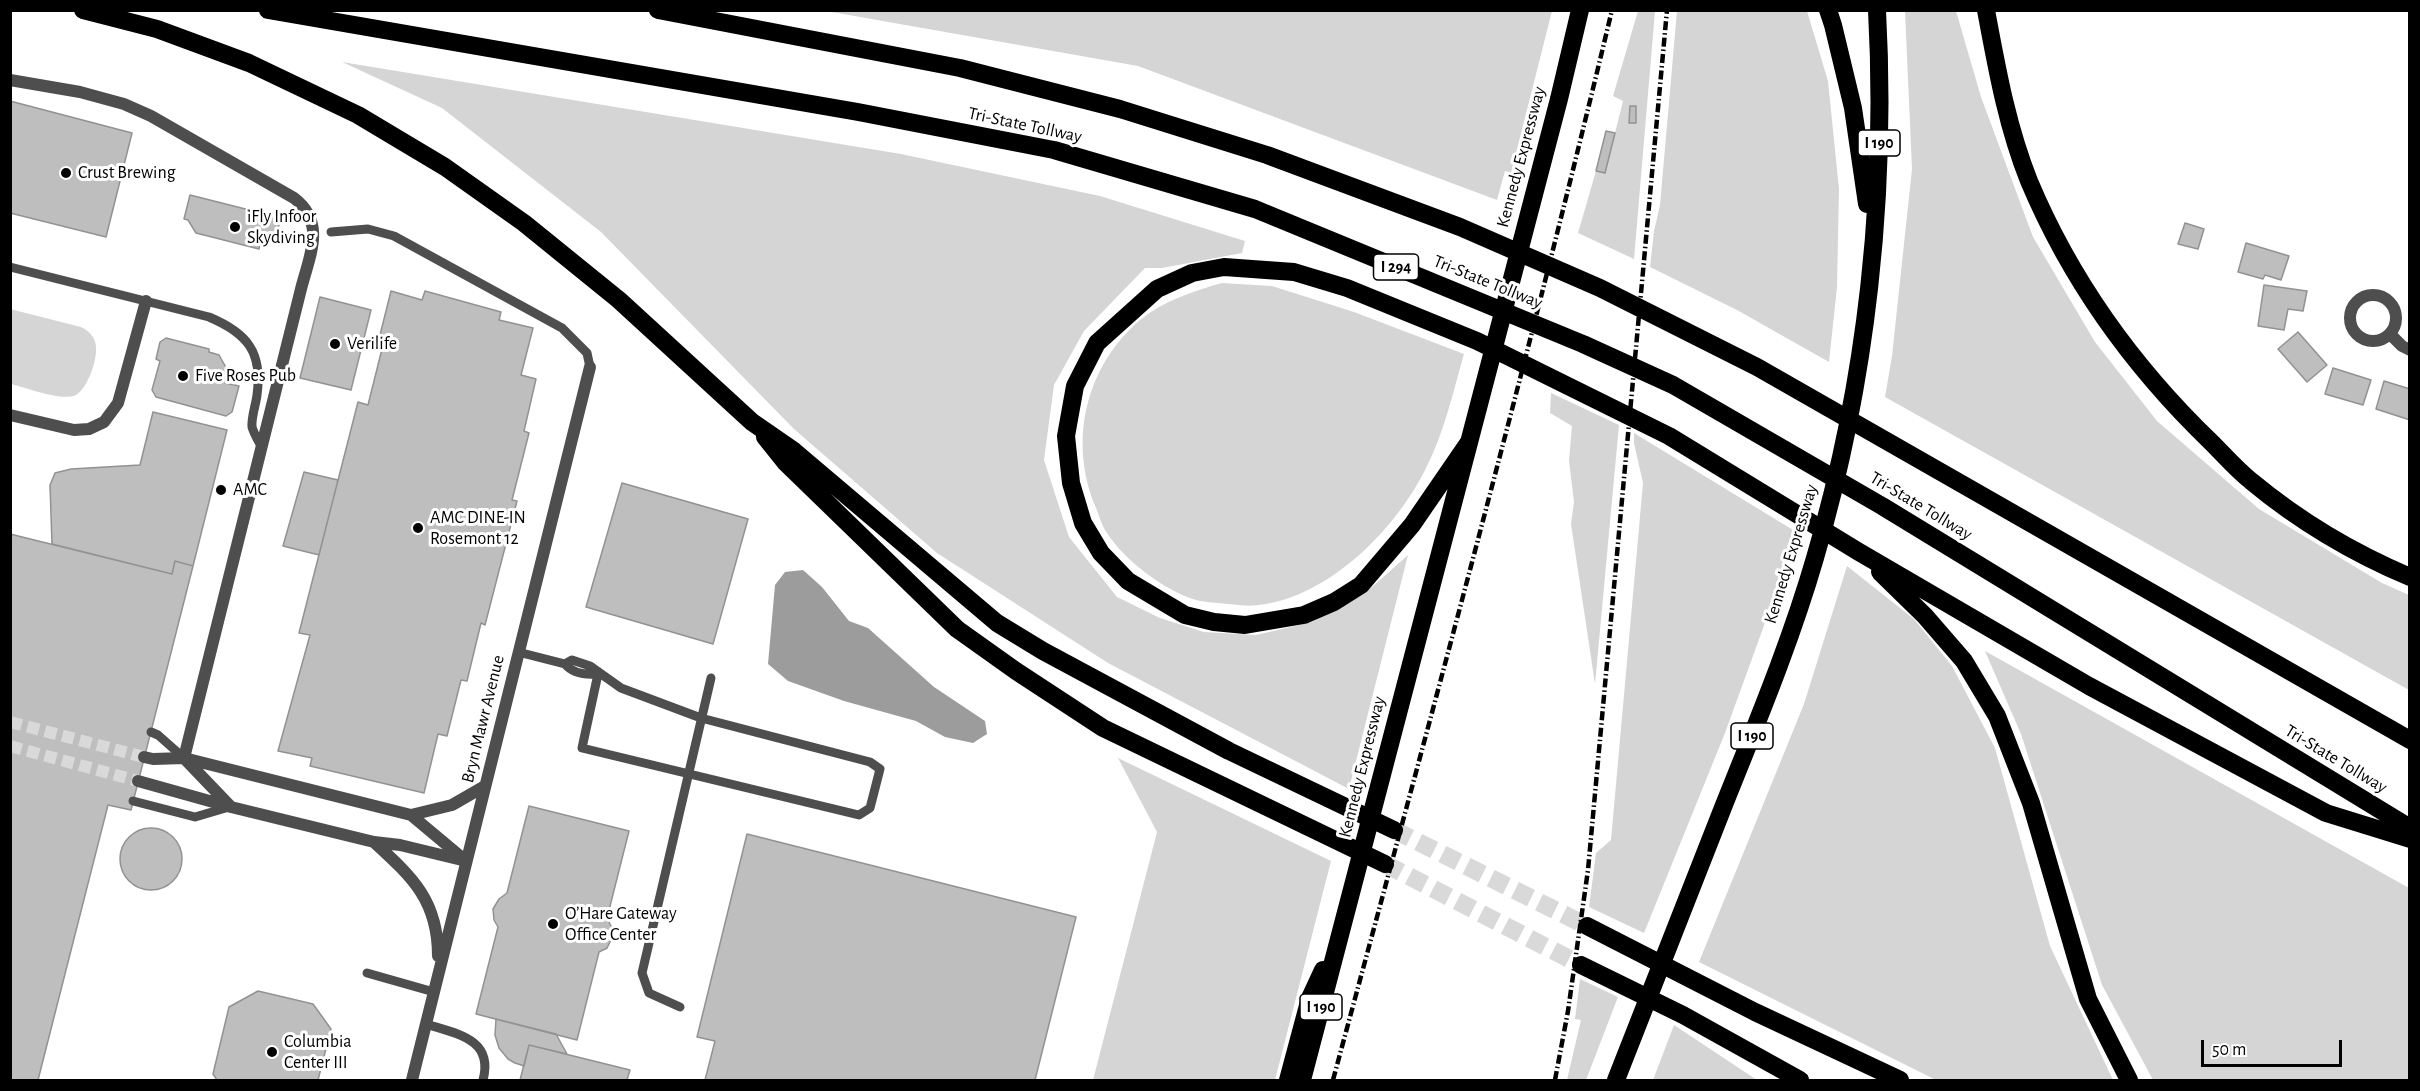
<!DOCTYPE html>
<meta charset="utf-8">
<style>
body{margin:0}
#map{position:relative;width:2420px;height:1091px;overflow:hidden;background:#fff;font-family:"Alegreya Sans",sans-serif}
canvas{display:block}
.frame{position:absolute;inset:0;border:12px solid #000;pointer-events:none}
.scale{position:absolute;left:2201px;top:1040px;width:141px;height:27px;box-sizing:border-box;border:3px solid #000;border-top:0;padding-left:8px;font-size:18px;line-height:21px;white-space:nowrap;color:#000;-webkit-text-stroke:4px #fff;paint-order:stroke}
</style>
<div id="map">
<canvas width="2420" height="1091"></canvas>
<div class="frame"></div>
<div class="scale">50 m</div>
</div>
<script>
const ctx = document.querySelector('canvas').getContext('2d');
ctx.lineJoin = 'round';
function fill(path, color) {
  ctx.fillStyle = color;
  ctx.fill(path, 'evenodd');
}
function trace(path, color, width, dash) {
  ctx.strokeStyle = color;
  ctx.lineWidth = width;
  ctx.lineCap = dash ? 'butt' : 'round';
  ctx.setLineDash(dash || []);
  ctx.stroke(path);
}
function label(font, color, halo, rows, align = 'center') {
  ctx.font = font + ' "Alegreya Sans",sans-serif';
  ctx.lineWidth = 6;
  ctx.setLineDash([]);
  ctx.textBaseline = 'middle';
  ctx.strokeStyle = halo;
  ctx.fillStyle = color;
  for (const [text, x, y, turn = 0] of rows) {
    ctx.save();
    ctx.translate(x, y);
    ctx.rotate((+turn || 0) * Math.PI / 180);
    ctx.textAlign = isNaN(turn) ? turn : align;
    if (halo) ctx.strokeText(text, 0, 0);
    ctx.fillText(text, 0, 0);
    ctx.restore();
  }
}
fill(new Path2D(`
 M 826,11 L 1552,11 L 1511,173 L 1505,171 L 1497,200 L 1138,66 Z
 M 1638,11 L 1655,11 L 1634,259 L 1578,233 L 1596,171 L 1605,173 L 1623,101 L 1613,96 Z
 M 1677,11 L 1807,11 L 1828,81 L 1839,189 L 1837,287 L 1829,362 L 1737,310 L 1650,267 L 1654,231 L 1660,205 Z
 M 1905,11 L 1956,11 L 1981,97 L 2033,237 L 2095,342 L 2157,421 L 2259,509 L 2382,583 L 2409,595 L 2409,690 L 1885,397 L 1892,356 L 1912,169 Z
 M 342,62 L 901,154 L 1100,196 L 1245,241 L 1242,253 L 1162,268 L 1145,268 L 1084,331 L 1054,385 L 1044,460 L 1069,537 L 1117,597 L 1160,618 L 1204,632 L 1256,635 L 1312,622 L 1340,608 L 1372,587 L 1408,555 L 1349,789 L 1108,663 L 937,553 L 794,429 L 601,232 L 442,108 Z
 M 1222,283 L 1272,286 L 1354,312 L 1464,354 C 1453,392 1445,430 1427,466 C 1398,527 1330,597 1259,605 C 1246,607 1231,604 1218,603 C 1211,602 1203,602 1196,600 C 1165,591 1124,560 1107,533 C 1102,526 1099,516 1096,508 C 1068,442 1085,367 1140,320 C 1163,301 1194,291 1222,283 Z
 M 10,309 L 81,327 C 89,331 96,337 96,348 C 97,361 87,391 74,396 C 58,400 27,388 11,384 Z
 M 1551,393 L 1619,425 L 1595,684 L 1571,524 L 1574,502 L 1569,461 L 1572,426 L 1550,413 Z
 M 1634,433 L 1793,530 L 1774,598 L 1725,733 L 1644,933 L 1589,907 L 1596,853 L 1611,840 L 1643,483 L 1634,443 Z
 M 1847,566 L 1914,619 L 1952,666 L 1995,748 L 2050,946 L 2113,1080 L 1936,1080 L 1699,962 L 1804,704 Z
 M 1985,651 L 2409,888 L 2409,1080 L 2153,1080 L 2102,985 L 2021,734 Z
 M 1118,758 L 1331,861 L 1275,1080 L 1093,1080 L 1157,832 Z
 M 1580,979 L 1618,997 L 1586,1080 L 1567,1080 L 1581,1020 L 1575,1019 Z
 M 1674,1025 L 1757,1080 L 1653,1080 Z`), '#d5d5d5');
fill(new Path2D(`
 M 803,570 L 822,587 L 849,621 L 868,628 L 934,687 L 985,721 L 987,734 L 973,743 L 945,737 L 916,721 L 844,701 L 788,681 L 768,664 L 775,585 L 785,572 Z`), '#9c9c9c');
const building = new Path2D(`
 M 10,101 L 132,133 L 106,237 L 10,213 Z
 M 1630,106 L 1636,106 L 1636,123 L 1629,123 Z
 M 1606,131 L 1615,133 L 1605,173 L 1596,171 Z
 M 190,195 L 281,218 L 274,243 L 261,240 L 259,249 L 196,233 L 188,220 L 184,219 Z
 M 2185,223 L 2204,229 L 2198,249 L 2178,244 Z
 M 2246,243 L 2289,256 L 2281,280 L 2265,275 L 2263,279 L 2238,272 Z
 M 2264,285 L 2307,291 L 2303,311 L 2288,309 L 2284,330 L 2258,326 Z
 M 391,291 L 422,300 L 425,291 L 501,312 L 499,320 L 533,328 L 521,375 L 536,379 L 524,431 L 529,433 L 512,500 L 517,501 L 485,625 L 481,623 L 467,681 L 461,680 L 447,736 L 438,734 L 424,793 L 310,766 L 312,758 L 278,751 L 310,635 L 299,633 L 358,402 L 368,405 L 383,345 L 378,343 Z
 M 320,297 L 371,310 L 351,390 L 300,378 Z
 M 2298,332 L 2327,365 L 2307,382 L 2278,349 Z
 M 166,338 L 209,349 L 209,352 L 219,355 L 228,371 L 225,383 L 239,386 L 232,412 L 226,416 L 156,397 L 152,390 L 160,361 L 156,359 L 160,342 Z
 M 2333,368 L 2371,380 L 2363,405 L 2325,394 Z
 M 2384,381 L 2410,389 L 2410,420 L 2376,409 Z
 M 153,412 L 227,430 L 193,566 L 175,561 L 172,574 L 52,544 L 50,485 L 55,473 L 71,469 L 140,465 Z
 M 304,472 L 338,480 L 319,555 L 283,546 Z
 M 622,483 L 748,519 L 713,644 L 586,607 Z
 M 10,534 L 172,574 L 175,561 L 193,566 L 131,810 L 108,805 L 38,1080 L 10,1080 Z
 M 529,806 L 629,831 L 607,918 L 613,930 L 613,936 L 607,948 L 599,952 L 577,1040 L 476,1014 L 498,927 L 494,920 L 493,909 L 499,899 L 507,893 Z
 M120 859a31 31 0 1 1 62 0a31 31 0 1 1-62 0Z
 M 747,834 L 1076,917 L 1035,1080 L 705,1080 L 715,1041 L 697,1037 Z
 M 258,991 L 313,1004 L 331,1029 L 318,1080 L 217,1080 L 213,1074 L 229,1007 Z
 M 496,1019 L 556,1034 L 567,1054 L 529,1045 L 524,1066 L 515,1063 L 508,1059 L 499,1048 L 495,1035 Z
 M 529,1045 L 630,1070 L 627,1080 L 520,1080 Z`);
fill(building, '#bebebe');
trace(building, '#929292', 1.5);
trace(new Path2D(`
 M 10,722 L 144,757
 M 10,746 L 138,781`), '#d9d9d9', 12, [12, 6]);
trace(new Path2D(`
 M 1394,830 L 1587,926
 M 1385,864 L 1581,965`), '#d9d9d9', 18, [18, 9]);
trace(new Path2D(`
 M 331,232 L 368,229 L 394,236 L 562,328 L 587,353 L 590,367
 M 10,267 L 209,317 C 247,333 263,352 257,395 C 256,404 251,418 252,427 C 254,434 259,442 262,448
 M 518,652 L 565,664 C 573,674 586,675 598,674
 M 565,664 L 572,660 L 590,666 L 621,688 L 701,718 L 870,762 L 880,769 L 870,808 L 859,815 L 582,748 L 598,674
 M 151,732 L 158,735 L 184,758
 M 133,801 L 195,817 L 229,807
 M 367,973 L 434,992
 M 680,1007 L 649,993 L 642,973 L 711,678
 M 426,1024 C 457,1034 494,1039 483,1080`), '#4e4e4e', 9);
trace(new Path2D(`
 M 10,415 L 74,430 L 89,429 L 104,422 L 118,403 L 146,301`), '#4e4e4e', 12);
trace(new Path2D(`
 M 10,80 L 80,92 L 124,104 L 151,116 L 294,198 C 328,224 308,258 300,293 L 184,758
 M2350 318a23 23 0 1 1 46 0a23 23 0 1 1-46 0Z
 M 2390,334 L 2402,346 L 2410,350
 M 144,757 L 153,759 L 184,758 L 411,815 L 466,861
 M 184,758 L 230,806
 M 138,781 L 231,807 L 374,842 L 400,845 L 462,860
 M 411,815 L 452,805 L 485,786
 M 374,842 C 412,877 438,900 438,956
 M 412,1080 L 590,367`), '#4e4e4e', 12);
trace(new Path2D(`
 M 83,10 L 157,29 L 249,63 L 358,115 L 445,167 L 524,223 L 619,300 L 752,422 L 794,451 L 997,623 L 1043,651 L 1229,751 L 1394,830
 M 268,10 L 858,112 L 1054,150 L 1255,209 L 1583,344 L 1673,385 L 1882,506 L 2410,828
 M 658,10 L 960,68 L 1120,109 L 1267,155 L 1460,227 L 1600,288 L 1757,367 L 2410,740
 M 1828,10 L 1833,25 L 1853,108 L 1867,204
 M 1986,10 C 1997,69 2007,126 2029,181 C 2071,281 2135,369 2212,443 C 2225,456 2237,470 2251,481 C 2298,520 2353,553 2410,577
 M 765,437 L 785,462 L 957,629 L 1016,671 L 1103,728 L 1385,864
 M 1469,442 L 1412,525 L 1361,585 L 1334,602 L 1304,615 L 1245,625 L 1214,622 L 1185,615 L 1128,581 L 1101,553 L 1083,523 L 1071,483 L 1066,436 L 1075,386 L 1097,343 L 1157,289 L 1192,273 L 1224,267 L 1294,272 L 1347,288 L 1477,341 L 1669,436 L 1859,552 L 2089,686 L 2326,813 L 2410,839
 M 1880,572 L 1925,616 L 1964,661 L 1997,716 L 2031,803 L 2088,999 L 2129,1080
 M 1587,926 L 1755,1012 L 1900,1080
 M 1581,965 L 1683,1015 L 1800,1080
 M 1288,1080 L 1310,998 L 1323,970
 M 1302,1080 L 1559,99 L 1580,10
 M 1616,1080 C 1651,990 1686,900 1722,810 C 1755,727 1790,644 1815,558 C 1867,381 1887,194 1877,10`), '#000', 18);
trace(new Path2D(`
 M 1333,1080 C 1429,724 1526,369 1612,10
 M 1555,1080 L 1568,1011 L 1588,870 L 1667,10`), '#000', 4.5, [9, 3, 1.5, 3]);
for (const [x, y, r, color] of [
 [66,173,6,"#000"],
 [235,227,6,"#000"],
 [335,344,6,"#000"],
 [183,376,6,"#000"],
 [221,490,6,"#000"],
 [418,528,6,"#000"],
 [553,924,6,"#000"],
 [272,1052,6,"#000"]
]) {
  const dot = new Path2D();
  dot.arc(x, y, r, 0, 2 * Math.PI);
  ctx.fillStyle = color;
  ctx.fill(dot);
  trace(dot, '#fff', 2);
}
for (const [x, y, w] of [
 [1879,143,42],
 [1396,267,45],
 [1752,736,42],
 [1321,1007,42]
]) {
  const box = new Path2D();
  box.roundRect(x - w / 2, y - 13, w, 26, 4.5);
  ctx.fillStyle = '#fff';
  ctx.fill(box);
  trace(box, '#000', 1.5);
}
label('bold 16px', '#000', null, [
 ["I 190",1879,143],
 ["I 294",1396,267],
 ["I 190",1752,736],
 ["I 190",1321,1007]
]);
label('18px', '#000', '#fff', [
 ["Tri-State Tollway",1025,125,12],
 ["Kennedy Expressway",1521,157,-75],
 ["Tri-State Tollway",1488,282,22],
 ["Tri-State Tollway",1921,506,31],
 ["Kennedy Expressway",1791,554,-73],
 ["Bryn Mawr Avenue",483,719,-76],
 ["Tri-State Tollway",2336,759,31],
 ["Kennedy Expressway",1362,767,-76]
]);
label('18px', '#000', '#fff', [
 ["Crust Brewing",78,173],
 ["iFly Infoor",247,217],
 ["Skydiving",247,238],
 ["Verilife",347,344],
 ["Five Roses Pub",195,376],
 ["AMC",233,490],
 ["AMC DINE-IN",430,518],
 ["Rosemont 12",430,539],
 ["O’Hare Gateway",565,914],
 ["Office Center",565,935],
 ["Columbia",284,1042],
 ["Center III",284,1063]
], 'left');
</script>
